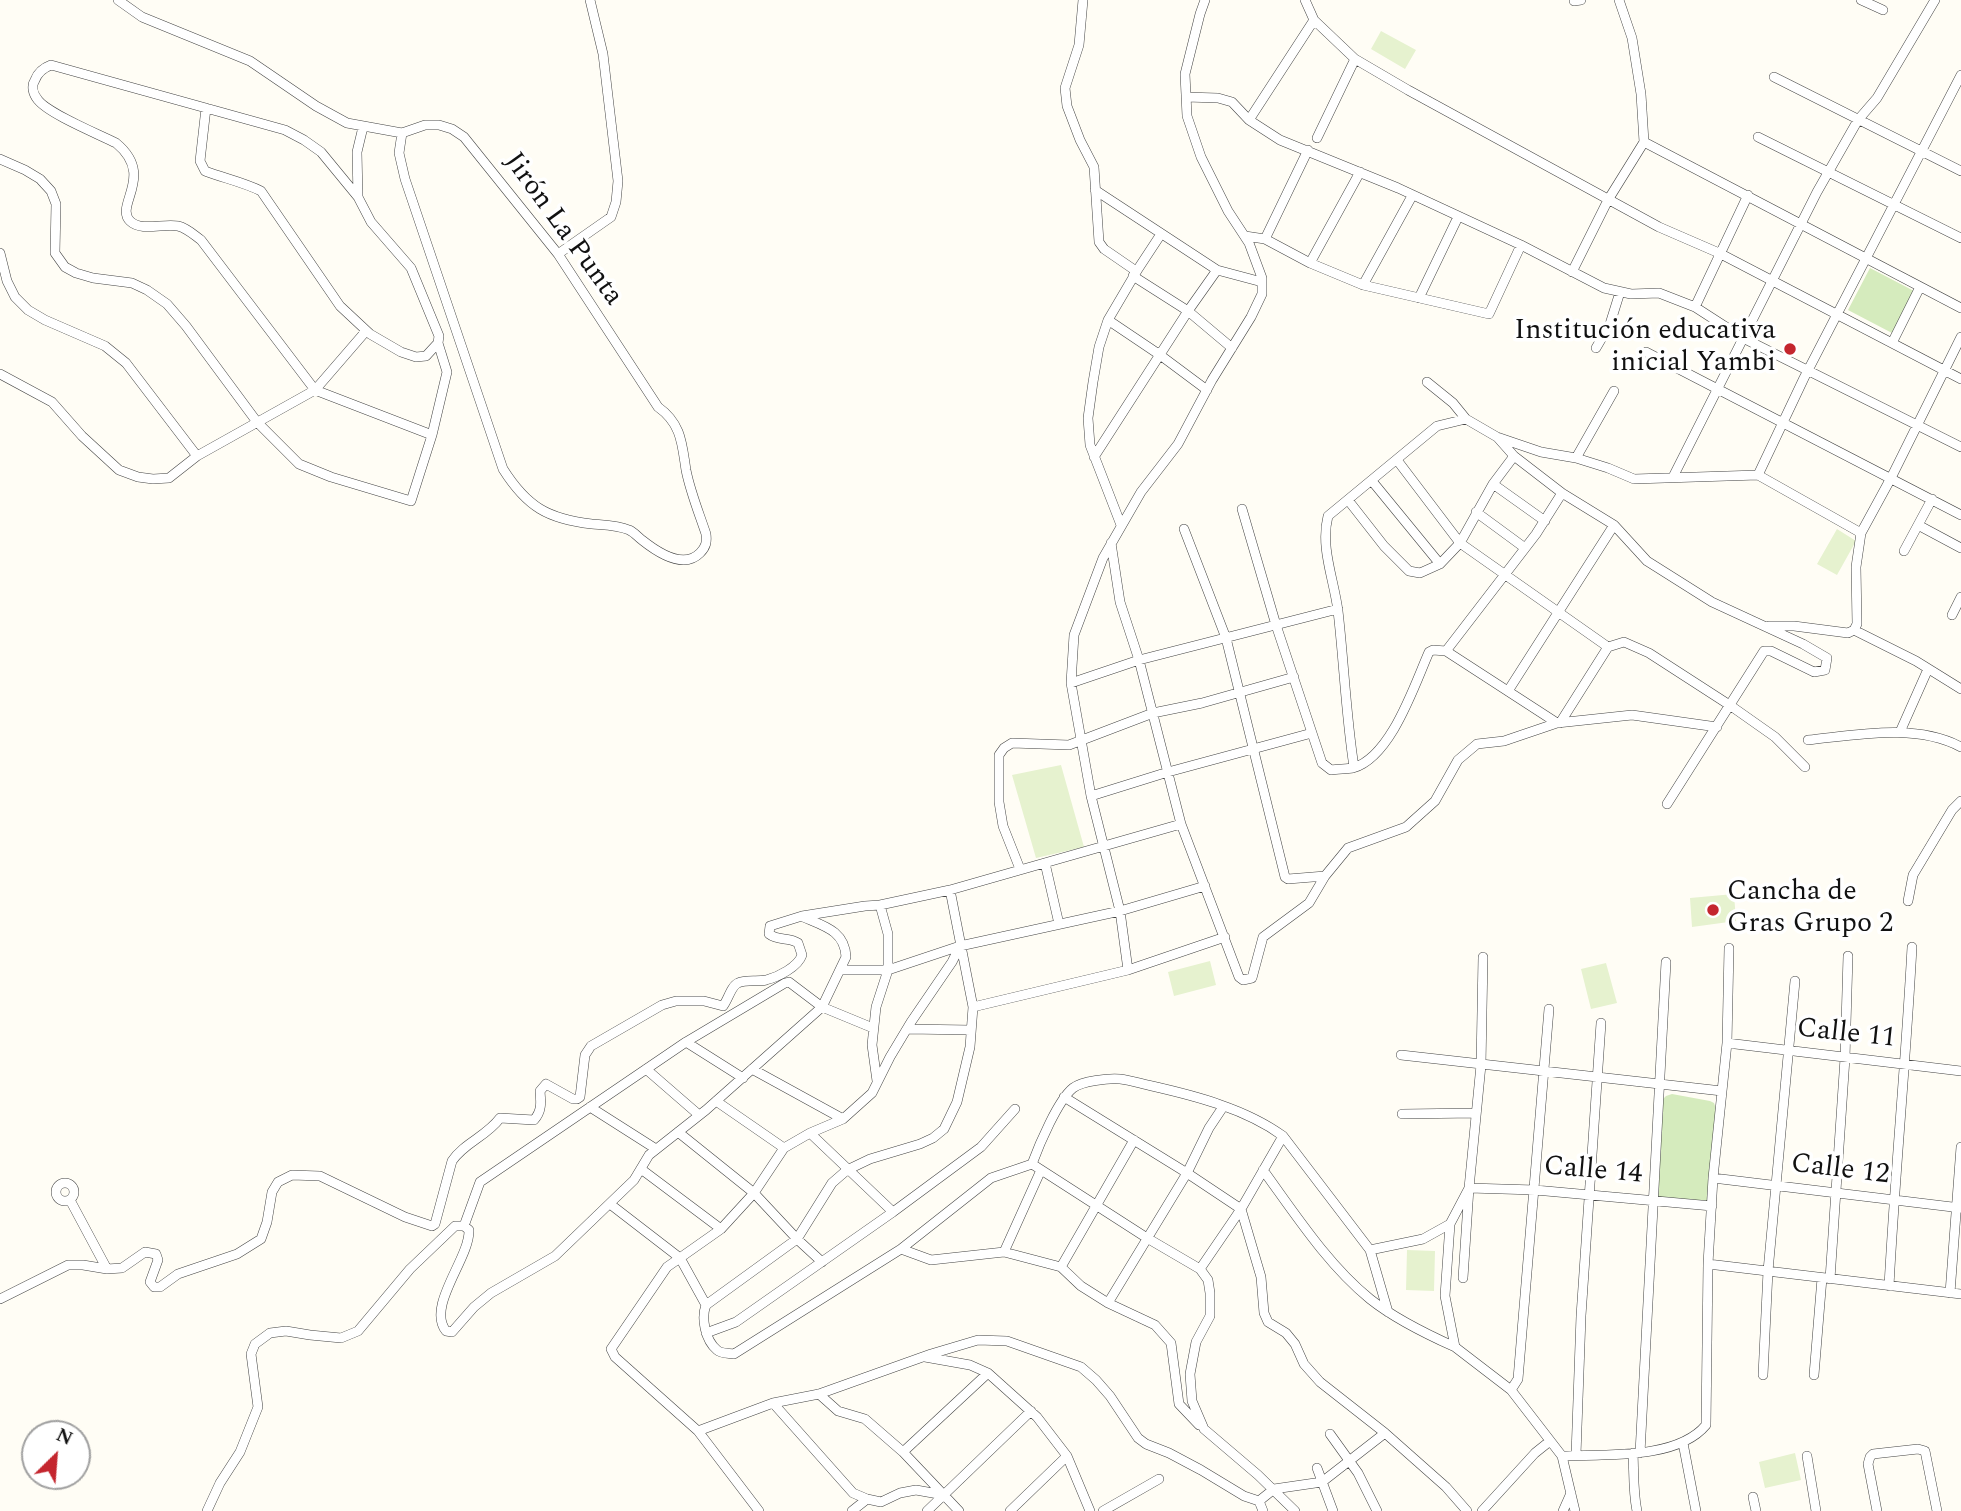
<!DOCTYPE html>
<meta charset="utf-8">
<style>
body{margin:0}
#map{position:relative;width:1961px;height:1511px;overflow:hidden;background:#fffdf5;font-family:Spectral,serif}
canvas{display:block}
.north{position:absolute;left:21px;top:1420px;width:70px;height:70px;box-sizing:border-box;background:#fff;border:2px solid #a0a0a0;border-radius:50%;rotate:25deg;font-size:19px;font-weight:700;line-height:28px;text-align:center;color:#111}
.north::after{content:'';display:block;margin:auto;width:24px;height:32px;background:#c4262e;clip-path:polygon(50% 0,100% 100%,50% 72%,0 100%)}
</style>
<div id="map">
<canvas width="1961" height="1511"></canvas>
<div class="north">N</div>
</div>
<script>
const ctx = document.querySelector('canvas').getContext('2d');
ctx.lineJoin = 'round';
function fill(path, color) {
  ctx.fillStyle = color;
  ctx.fill(path, 'evenodd');
}
function trace(path, color, width, dash) {
  ctx.strokeStyle = color;
  ctx.lineWidth = width;
  ctx.lineCap = dash ? 'butt' : 'round';
  ctx.setLineDash(dash || []);
  ctx.stroke(path);
}
function label(font, color, halo, rows, align = 'center') {
  ctx.font = font + ' Spectral,serif';
  ctx.lineWidth = 7;
  ctx.setLineDash([]);
  ctx.textBaseline = 'middle';
  ctx.strokeStyle = halo;
  ctx.fillStyle = color;
  for (const [text, x, y, turn = 0] of rows) {
    ctx.save();
    ctx.translate(x, y);
    ctx.rotate((+turn || 0) * Math.PI / 180);
    ctx.textAlign = isNaN(turn) ? turn : align;
    if (halo) ctx.strokeText(text, 0, 0);
    ctx.fillText(text, 0, 0);
    ctx.restore();
  }
}
fill(new Path2D(`
 M 1870,268 L 1914,291 L 1892,333 L 1848,310 Z
 M 1672,1094 L 1710,1101 L 1714,1103 L 1716,1109 L 1711,1195 L 1707,1201 L 1657,1197 L 1656,1194 L 1663,1099 L 1666,1096 Z`), '#d5ebbd');
fill(new Path2D(`
 M 1381,31 L 1416,50 L 1405,69 L 1371,49 Z
 M 1837,529 L 1856,541 L 1837,575 L 1817,564 Z
 M 1061,765 L 1084,847 L 1036,858 L 1012,775 Z
 M 1734,894 L 1736,921 L 1692,927 L 1690,898 Z
 M 1210,961 L 1216,985 L 1174,996 L 1168,972 Z
 M 1606,963 L 1617,1003 L 1591,1009 L 1581,969 Z
 M 1407,1250 L 1435,1251 L 1434,1291 L 1406,1290 Z
 M 1795,1453 L 1801,1480 L 1765,1488 L 1759,1462 Z`), '#e6f2cf');
const minor = new Path2D(`
 M 118,0 L 142,17 L 250,61 L 316,106 L 347,123 L 402,133 L 425,125 L 439,125 L 452,129 L 464,137 L 558,254 L 658,407 C 682,424 682,445 686,470 C 690,491 699,513 706,534 C 707,542 706,547 700,553 C 683,570 657,552 642,540 C 638,537 634,532 629,530 C 618,525 604,525 592,524 C 548,519 527,507 503,469 L 405,179 L 399,153 L 402,133
 M 1083,0 L 1079,45 L 1065,88 L 1067,106 L 1080,140 L 1094,167 L 1099,242 L 1104,249 L 1136,271
 M 1305,0 L 1314,20 L 1355,59 L 1408,90 L 1659,227 L 1719,253 L 1961,379
 M 1861,0 L 1883,10
 M 1574,1 L 1581,0
 M 1774,77 L 1961,171
 M 1186,97 L 1218,98 L 1232,102 L 1249,120 L 1280,140 L 1398,188 L 1521,245 L 1604,288 L 1631,294 L 1659,293 L 1695,307 L 1743,338 L 1961,447
 M 206,108 L 200,161 L 205,171 C 223,178 243,182 261,191 L 340,306 L 370,334 L 401,352 L 416,357 L 426,356 L 438,343 L 439,336 L 411,268 L 371,222 L 358,197 L 357,152 L 363,127
 M 1249,120 L 1314,20
 M 1758,137 L 1961,238
 M 1317,138 L 1355,59
 M 1644,142 L 1961,308
 M 0,159 L 25,170 L 40,179 L 51,191 L 56,204 L 55,253 L 65,267 L 76,273 L 93,278 L 132,283 L 147,290 L 167,304 L 186,326 L 257,422 L 299,464 L 331,477 L 411,501 L 432,435 L 447,372 L 438,343
 M 1095,190 L 1217,270 L 1262,282
 M 358,197 L 321,152 L 304,140 L 285,130 L 51,65 C 43,68 38,72 35,80 C 31,86 33,94 38,100 C 49,114 98,134 116,143 C 156,176 114,205 130,221 C 141,232 164,223 178,226 C 187,228 194,235 201,240 L 315,390 L 432,435
 M 1245,236 L 1265,239 L 1310,263 L 1363,285 L 1489,314 L 1521,245
 M 1265,239 L 1308,150
 M 0,253 L 7,281 L 15,297 L 28,310 L 45,320 L 105,346 L 126,363 L 197,456
 M 558,254 L 611,217 L 616,202 L 618,181 L 603,54 L 590,0
 M 1310,263 L 1360,172
 M 1572,272 L 1608,200 L 1644,142 L 1641,94 L 1632,38 L 1619,0
 M 1133,276 L 1188,311 L 1232,348
 M 1363,285 L 1412,196
 M 1419,298 L 1458,217
 M 1695,307 L 1748,195
 M 1108,320 L 1160,355 L 1207,390
 M 1892,343 L 1920,287
 M 1596,348 L 1610,324 L 1620,292
 M 1646,352 L 1961,515
 M 0,374 L 52,402 L 82,436 L 119,470 L 138,477 L 153,479 L 169,478 L 197,456 L 315,390 L 366,331
 M 1427,382 L 1453,403 L 1466,419
 M 1498,438 L 1514,456 L 1562,493 L 1614,525 L 1647,561 L 1712,602 L 1803,644 L 1827,658 L 1825,670 L 1814,672 L 1771,651 L 1764,651 L 1667,804
 M 1094,457 L 1188,311 L 1217,270
 M 1576,458 L 1614,391
 M 1397,460 L 1460,543 L 1608,647 L 1624,642 L 1649,653 L 1731,706 L 1775,737 L 1805,767
 M 1758,475 L 1804,378 L 1961,75
 M 1673,477 L 1817,192 L 1858,120 L 1877,98 L 1935,0
 M 1372,481 L 1440,564
 M 1493,484 L 1545,521
 M 1348,500 L 1384,546 L 1409,571 L 1420,573 L 1440,564 L 1460,543 L 1493,484 L 1514,456
 M 1242,509 L 1276,625 L 1322,763 L 1331,770 C 1338,769 1346,769 1353,768 C 1391,757 1414,686 1429,652 L 1433,650 L 1446,651 L 1557,723
 M 1476,512 L 1525,548
 M 1121,525 L 1090,445 L 1088,418 L 1093,382 L 1099,347 L 1108,320 L 1138,269 L 1161,234
 M 1918,525 L 1961,548
 M 1184,529 L 1226,638 L 1285,877 L 1288,879 L 1325,876
 M 1111,543 L 1120,602 L 1139,660 L 1181,824 L 1239,977 L 1243,980 L 1252,978 L 1263,937 L 1309,903 L 1325,876 L 1348,848 L 1406,827 L 1435,801 L 1458,760 L 1477,744 L 1504,741 L 1557,723 L 1632,715 L 1717,727
 M 1904,551 L 1932,499
 M 1952,615 L 1961,597
 M 1769,626 L 1794,626 L 1848,633 L 1854,630 L 1857,624 L 1856,567 L 1861,533 L 1891,478 L 1961,337
 M 1854,630 L 1916,661 L 1961,689
 M 1446,651 L 1536,534 L 1562,493
 M 1071,683 L 1139,660 L 1338,609
 M 1508,691 L 1614,525
 M 1560,723 L 1608,647
 M 1900,732 L 1928,669
 M 1808,740 C 1858,735 1915,723 1961,747
 M 1354,767 C 1346,716 1344,663 1338,611 C 1334,579 1320,548 1328,516 L 1437,426 L 1466,419 L 1497,437 L 1541,452 L 1576,458 L 1608,468 L 1634,479 L 1758,475 L 1861,533
 M 1091,796 L 1168,772 L 1312,733
 M 1045,863 L 1059,924
 M 1020,869 L 1003,826 L 999,802 L 999,755 L 1004,748 L 1012,743 L 1069,745 L 1153,713 L 1202,703 L 1294,677
 M 950,890 L 973,1007 L 970,1047 L 957,1102 L 944,1129 L 933,1138 L 920,1144 L 870,1159 L 847,1170 L 832,1183 L 797,1239 L 706,1305 C 701,1318 705,1340 717,1350 C 721,1354 729,1353 734,1354 L 901,1249 L 991,1178 L 1032,1164
 M 1908,901 L 1913,875 L 1952,810 L 1961,801
 M 840,970 L 888,970 L 960,946 L 1120,911 L 1205,886
 M 1128,970 L 1120,911 L 1091,796 L 1071,683 L 1074,635 L 1103,558 L 1141,492 L 1178,444 L 1212,380 L 1251,317 L 1262,294 L 1262,278 L 1249,243 L 1228,211 L 1201,157 L 1187,116 L 1185,74 L 1200,14 L 1205,0
 M 973,1007 L 1128,970 L 1225,937
 M 907,1029 L 971,1030
 M 686,1042 L 743,1078
 M 1727,1043 L 1961,1071
 M 1401,1055 L 1722,1091
 M 646,1069 L 699,1115
 M 752,1069 L 843,1119
 M 877,1081 L 872,1045 L 876,1007 L 888,970 L 888,934 L 880,905
 M 1064,1097 L 1187,1173 L 1241,1209 L 1261,1277 L 1264,1313 L 1268,1322 L 1286,1333 L 1295,1344 L 1304,1364 L 1320,1382 L 1385,1433 L 1446,1487 L 1467,1511
 M 716,1101 L 784,1148
 M 590,1107 L 656,1149
 M 1402,1114 L 1476,1113
 M 678,1132 L 754,1193 L 797,1239 L 822,1262
 M 810,1133 L 893,1212
 M 1032,1164 C 1039,1145 1058,1100 1073,1088 C 1082,1081 1109,1078 1120,1079 C 1130,1080 1142,1084 1152,1086 C 1196,1096 1246,1109 1283,1136 L 1370,1250 L 1423,1239 L 1450,1224 L 1469,1188 L 1481,1065 L 1483,957
 M 1032,1164 L 1147,1238 L 1200,1269 L 1208,1280 L 1210,1293 L 1210,1316 L 1196,1342 L 1190,1374 L 1192,1401 L 1204,1429 L 1258,1475 L 1295,1511
 M 641,1169 L 721,1229
 M 1263,1170 C 1295,1214 1328,1265 1370,1299 C 1395,1319 1426,1334 1455,1347
 M 1713,1178 L 1961,1208
 M56 1192a9 9 0 1 1 18 0a9 9 0 1 1-18 0Z
 M 70,1200 L 107,1269
 M 610,1204 L 680,1258 L 706,1305
 M 1450,1224 L 1445,1296 L 1455,1347 L 1511,1390 L 1562,1456 L 1575,1511
 M 464,1226 L 480,1182 L 686,1042 L 785,983 L 789,982 L 822,1007 L 873,1028
 M 901,1249 L 931,1260 L 1004,1252 L 1061,1267 L 1081,1286 L 1108,1303 L 1155,1325 L 1171,1343 L 1179,1404 L 1199,1425
 M 1370,1250 L 1388,1312
 M 1004,1252 L 1041,1170
 M 1708,1264 L 1961,1294
 M 1061,1267 L 1134,1140
 M 1200,1269 L 1241,1209 L 1283,1136
 M 1463,1278 L 1469,1188 L 1535,1190 L 1712,1206
 M 1830,1279 L 1845,1058 L 1848,956
 M 1889,1286 C 1895,1173 1906,1060 1912,947
 M 1950,1293 L 1961,1147
 M 0,1299 L 68,1265 L 83,1265 L 107,1269 L 122,1268 L 145,1252 L 156,1254 L 158,1260 L 150,1282 L 154,1287 L 160,1287 L 178,1274 L 237,1254 L 261,1239 L 267,1222 L 272,1192 L 278,1182 L 292,1175 L 320,1176 L 405,1217 L 432,1226 L 435,1224 L 452,1161 C 464,1143 487,1136 500,1118 L 534,1120 C 542,1111 541,1102 540,1091 L 546,1084 L 573,1099 L 577,1099 L 580,1097 L 585,1055 L 591,1046 L 662,1005 L 676,1001 L 704,1001 L 723,1006 C 728,1000 731,986 738,983 C 746,979 757,982 766,980 C 778,977 798,967 802,955 L 798,943 C 789,937 778,941 769,934 L 770,926 L 802,916 L 865,906 L 880,905 L 950,890 L 1181,824
 M 1108,1303 L 1187,1173 L 1209,1128 L 1223,1107
 M 706,1333 L 736,1322 L 893,1212 L 981,1147 L 1015,1109
 M 925,1357 L 970,1365 L 988,1373 L 1037,1417 L 1067,1456 L 1090,1511
 M 1763,1375 L 1768,1271 L 1795,981
 M 1814,1375 L 1822,1278
 M 1511,1390 L 1518,1379 L 1549,1009
 M 819,1394 L 838,1411 L 865,1419 L 903,1452 L 959,1511
 M 773,1403 L 853,1493 L 867,1499 L 881,1502 L 900,1493 L 916,1490 L 944,1495
 M 698,1431 L 773,1403 L 819,1394 L 931,1354 L 978,1340 L 1007,1341 L 1081,1367 L 1096,1380 L 1110,1396 L 1138,1438 L 1146,1444 L 1169,1453 L 1201,1470 L 1244,1496 L 1259,1501
 M 1330,1434 L 1358,1473 L 1377,1511
 M 1683,1443 L 1696,1511
 M 903,1452 L 988,1373
 M 1633,1453 C 1634,1472 1633,1492 1637,1511
 M 1640,1453 L 1666,962
 M 1576,1455 L 1581,1316 L 1601,1023
 M 1562,1456 C 1604,1454 1677,1460 1706,1425 L 1708,1264 L 1713,1178 L 1727,1043 L 1729,948
 M 1807,1456 L 1816,1511
 M 1317,1468 L 1333,1511
 M 1753,1497 L 1756,1511
 M 1259,1501 L 1274,1489 L 1322,1482 L 1385,1433
 M 1259,1501 L 1263,1511
 M 207,1511 L 220,1483 L 240,1452 L 258,1407 L 251,1354 L 255,1344 L 270,1333 L 286,1331 L 310,1335 L 341,1338 L 358,1331 L 410,1269 L 455,1226 L 464,1226 L 469,1230 C 470,1258 426,1306 446,1331 L 452,1332 L 474,1307 L 491,1293 L 555,1256 L 634,1180 L 649,1155 L 706,1110 L 822,1007 L 846,957 C 845,931 824,926 803,917
 M 759,1511 L 698,1431 L 615,1357 L 611,1349 L 667,1267 L 721,1229 L 754,1193 L 784,1148 L 810,1133 L 843,1119 L 872,1093 L 890,1057 L 911,1022 L 952,962 L 960,946
 M 852,1511 L 867,1499
 M 927,1511 L 1031,1411
 M 1010,1511 L 1067,1456
 M 1103,1511 L 1159,1479
 M 1482,1511 L 1535,1453 L 1550,1441
 M 1563,1511 L 1571,1493
 M 1877,1511 L 1868,1464 L 1870,1457 L 1873,1454 L 1918,1449 L 1925,1451 L 1937,1511`);
trace(minor, '#444', 10);
trace(minor, '#fff', 9);
for (const [x, y, r, color] of [
 [1790,349,7,"#c4262e"],
 [1713,910,7,"#c4262e"]
]) {
  const dot = new Path2D();
  dot.arc(x, y, r, 0, 2 * Math.PI);
  ctx.fillStyle = color;
  ctx.fill(dot);
  trace(dot, '#fff', 2.5);
}
label('28px', '#111', '#fff', [
 ["Jirón La Punta",562,230,54],
 ["Calle 11",1846,1035,6],
 ["Calle 12",1840,1171,7],
 ["Calle 14",1593,1172,5]
]);
label('28px', '#111', '#fff', [
 ["Institución educativa",1776,333],
 ["inicial Yambi",1776,365],
 ["Cancha de",1727,894,"left"],
 ["Gras Grupo 2",1727,926,"left"]
], 'right');
</script>
